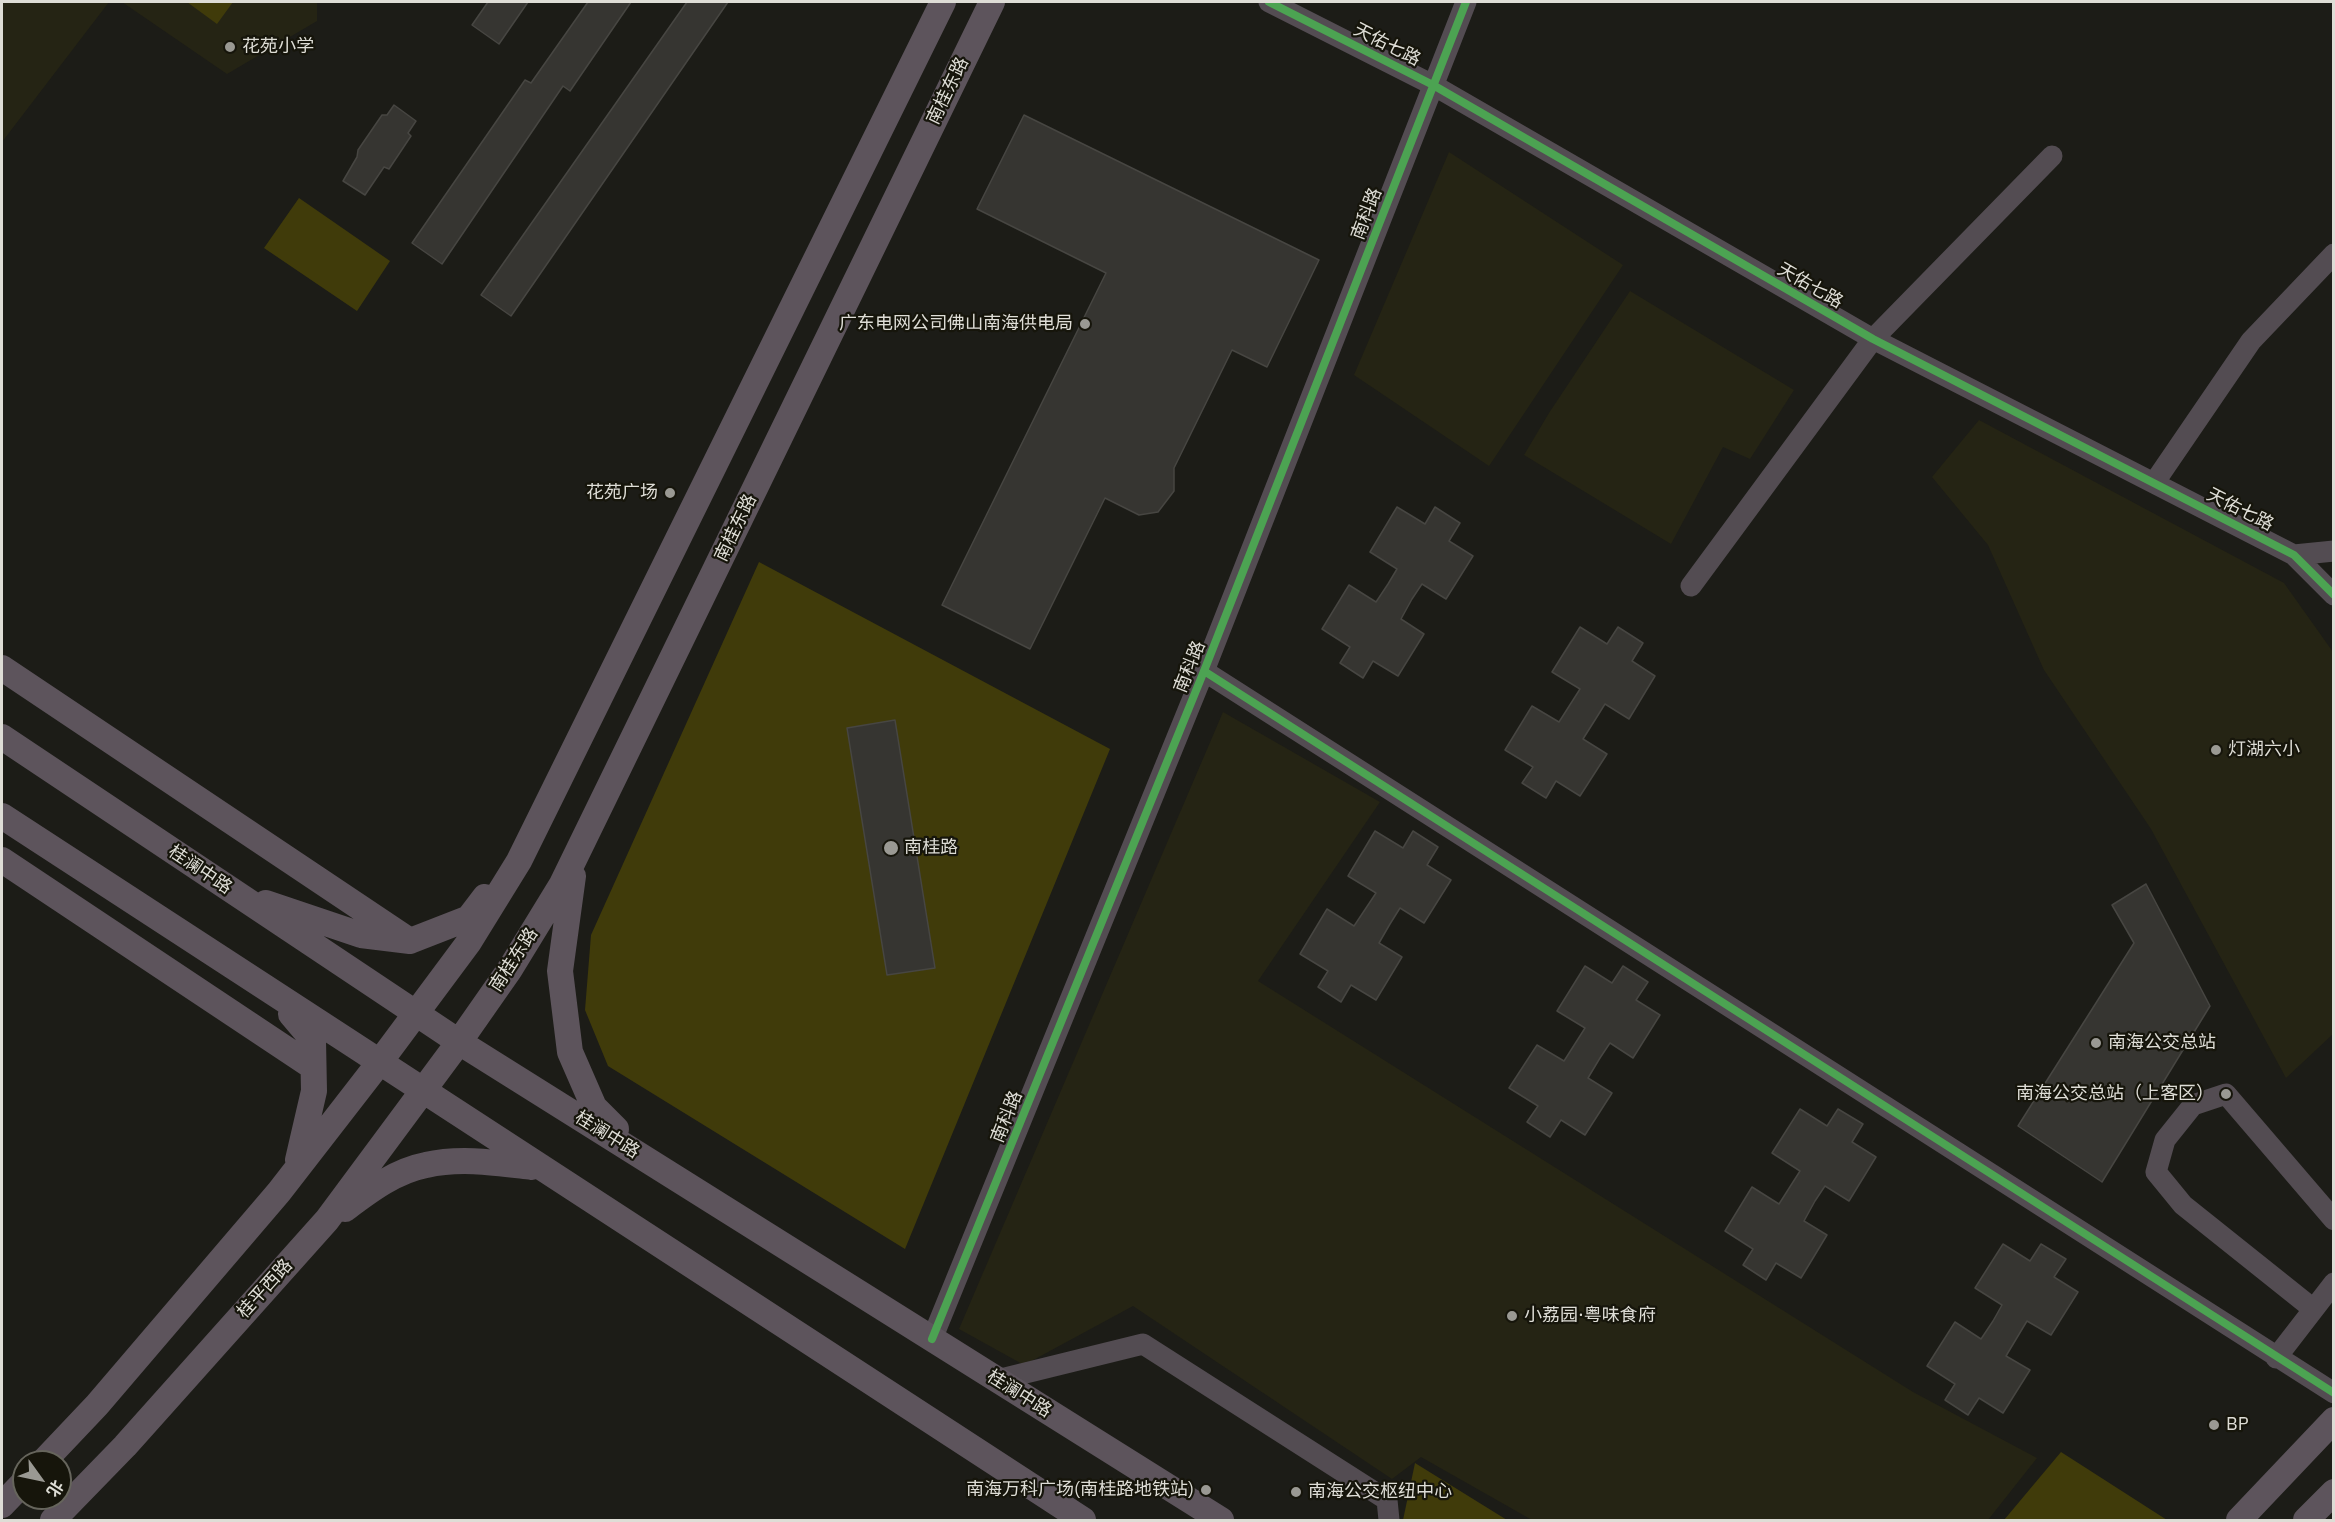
<!DOCTYPE html>
<meta charset="utf-8">
<style>
body{margin:0}
#map{position:relative;width:2335px;height:1522px;overflow:hidden;background:#1c1c17;font-family:"IBM Plex Sans","Noto Sans SC",sans-serif}
canvas{display:block}
.frame{position:absolute;inset:0;border:3px solid #deddd6;pointer-events:none}
.north{position:absolute;left:12px;top:1450px;width:60px;height:60px;box-sizing:border-box;background:#16150b;border:2px solid #66655c;border-radius:50%;rotate:123deg;font-size:16px;font-weight:700;line-height:24px;text-align:center;color:#deddd6}
.north::after{content:'';display:block;margin:auto;width:21px;height:27px;background:#9a9993;clip-path:polygon(50% 0,100% 100%,50% 72%,0 100%)}
</style>
<div id="map">
<canvas width="2335" height="1522"></canvas>
<div class="frame"></div>
<div class="north">北</div>
</div>
<script>
const ctx = document.querySelector('canvas').getContext('2d');
ctx.lineJoin = 'round';
function fill(path, color) {
  ctx.fillStyle = color;
  ctx.fill(path, 'evenodd');
}
function trace(path, color, width, dash) {
  ctx.strokeStyle = color;
  ctx.lineWidth = width;
  ctx.lineCap = dash ? 'butt' : 'round';
  ctx.setLineDash(dash || []);
  ctx.stroke(path);
}
function label(font, color, halo, rows, align = 'center') {
  ctx.font = font + ' "IBM Plex Sans","Noto Sans SC",sans-serif';
  ctx.lineWidth = 4.5;
  ctx.setLineDash([]);
  ctx.textBaseline = 'middle';
  ctx.strokeStyle = halo;
  ctx.fillStyle = color;
  for (const [text, x, y, turn = 0] of rows) {
    ctx.save();
    ctx.translate(x, y);
    ctx.rotate((+turn || 0) * Math.PI / 180);
    ctx.textAlign = isNaN(turn) ? turn : align;
    if (halo) ctx.strokeText(text, 0, 0);
    ctx.fillText(text, 0, 0);
    ctx.restore();
  }
}
fill(new Path2D(`
 M 2,2 L 109,2 L 2,142 Z
 M 122,2 L 317,2 L 317,21 L 227,74 Z
 M 1449,152 L 1623,265 L 1489,466 L 1354,375 Z
 M 1630,291 L 1794,390 L 1750,459 L 1723,447 L 1671,544 L 1524,455 L 1549,413 Z
 M 1979,420 L 2284,583 L 2333,652 L 2333,1034 L 2286,1078 L 2151,829 L 2044,670 L 1988,545 L 1932,477 Z
 M 1223,712 L 1380,802 L 1258,981 L 1913,1392 L 2037,1458 L 1988,1520 L 1532,1520 L 1421,1457 L 1392,1479 L 1133,1306 L 1024,1365 L 959,1329 Z`), '#252414');
fill(new Path2D(`
 M 187,2 L 233,2 L 217,24 Z
 M 299,198 L 390,261 L 357,311 L 264,248 Z
 M 759,562 L 1110,749 L 905,1249 L 608,1066 L 585,1010 L 591,935 Z
 M 2061,1452 L 2167,1520 L 2004,1520 Z
 M 1415,1463 L 1507,1520 L 1403,1520 Z`), '#403b0a');
const building = new Path2D(`
 M 488,2 L 528,2 L 499,44 L 472,25 Z
 M 588,2 L 631,2 L 570,91 L 563,86 L 442,264 L 412,243 L 525,80 L 531,83 Z
 M 687,2 L 728,2 L 511,316 L 481,295 Z
 M 394,105 L 416,121 L 408,133 L 411,136 L 389,169 L 384,167 L 365,195 L 343,181 L 357,157 L 358,150 L 382,115 L 387,115 Z
 M 1024,115 L 1319,260 L 1267,367 L 1232,350 L 1174,468 L 1174,491 L 1158,512 L 1139,515 L 1105,498 L 1030,649 L 942,605 L 1106,273 L 977,209 Z
 M 1397,507 L 1425,524 L 1435,507 L 1460,523 L 1449,541 L 1473,556 L 1446,599 L 1422,584 L 1412,599 L 1401,619 L 1424,634 L 1398,676 L 1373,661 L 1363,678 L 1340,663 L 1350,647 L 1322,629 L 1349,585 L 1376,602 L 1388,584 L 1397,569 L 1370,552 Z
 M 1580,627 L 1607,644 L 1618,627 L 1643,643 L 1632,661 L 1655,676 L 1629,719 L 1605,704 L 1595,720 L 1583,739 L 1607,754 L 1580,796 L 1556,781 L 1546,798 L 1522,783 L 1533,767 L 1505,750 L 1532,706 L 1559,722 L 1580,689 L 1552,672 Z
 M 895,720 L 935,968 L 887,975 L 847,728 Z
 M 1375,831 L 1403,848 L 1413,831 L 1438,847 L 1427,865 L 1451,880 L 1424,923 L 1400,908 L 1390,924 L 1379,943 L 1402,957 L 1376,1000 L 1351,985 L 1341,1002 L 1318,987 L 1328,971 L 1300,954 L 1327,909 L 1354,926 L 1376,893 L 1348,876 Z
 M 2146,884 L 2210,1006 L 2102,1182 L 2018,1126 L 2134,943 L 2112,905 Z
 M 1585,966 L 1612,983 L 1623,966 L 1648,982 L 1636,1000 L 1660,1015 L 1633,1058 L 1610,1043 L 1600,1058 L 1588,1078 L 1612,1093 L 1585,1135 L 1561,1120 L 1550,1137 L 1527,1122 L 1538,1106 L 1509,1088 L 1537,1045 L 1564,1061 L 1585,1028 L 1557,1011 Z
 M 1800,1109 L 1827,1126 L 1838,1109 L 1863,1124 L 1852,1142 L 1876,1157 L 1849,1201 L 1825,1186 L 1815,1201 L 1804,1221 L 1827,1235 L 1801,1278 L 1776,1263 L 1766,1280 L 1743,1265 L 1753,1249 L 1725,1231 L 1752,1187 L 1779,1204 L 1800,1171 L 1772,1153 Z
 M 2003,1244 L 2030,1261 L 2041,1244 L 2066,1259 L 2054,1277 L 2078,1292 L 2051,1335 L 2027,1321 L 2006,1356 L 2030,1370 L 2003,1413 L 1979,1398 L 1968,1415 L 1945,1400 L 1955,1384 L 1927,1366 L 1955,1322 L 1981,1339 L 1993,1321 L 2002,1305 L 1975,1288 Z`);
fill(building, '#363531');
trace(building, '#474642', 1.5);
trace(new Path2D(`
 M 1269,2 L 1433,85 L 1873,339 L 2294,555 L 2334,595
 M 2154,483 L 2251,341 L 2334,254
 M 2294,555 L 2334,551
 M 1691,586 L 1873,339 L 2052,156
 M 1204,671 L 2334,1393
 M 2312,1308 L 2183,1205 L 2156,1172 L 2165,1140 L 2193,1105 L 2226,1094 L 2334,1220
 M 932,1339 L 1204,671 L 1466,2
 M 2276,1358 L 2334,1283
 M 997,1380 L 1143,1344 L 1387,1500 L 1389,1520`), '#534c52', 21);
trace(new Path2D(`
 M 2,668 L 410,941
 M 2,737 L 459,1042 L 1221,1520
 M 2,816 L 1083,1520
 M 2,860 L 313,1067
 M 573,876 L 560,971 L 570,1052 L 594,1107 L 616,1129
 M 266,903 L 361,935 L 410,941 L 469,918 L 485,897
 M 291,1014 L 313,1040 L 314,1091 L 298,1160
 M 345,1209 C 369,1191 395,1171 426,1165 C 461,1157 498,1163 532,1167
 M 43,1462 L 97,1405 L 279,1192 L 379,1063 L 469,942 L 519,861 L 943,2
 M 2,1505 L 24,1482
 M 53,1520 L 125,1446 L 327,1220 L 459,1042 L 510,969 L 562,884 L 992,2
 M 2239,1520 L 2334,1420
 M 2306,1520 L 2334,1492`), '#5d545c', 26);
trace(new Path2D(`
 M 1269,2 L 1433,85 L 1873,339 L 2294,555 L 2334,595
 M 1204,671 L 2334,1393
 M 932,1339 L 1204,671 L 1466,2`), '#4ca352', 8);
for (const [x, y, r, color] of [
 [230,47,6,"#9a9993"],
 [1085,324,6,"#9a9993"],
 [670,493,6,"#9a9993"],
 [2216,750,6,"#9a9993"],
 [891,848,8,"#9a9993"],
 [2096,1043,6,"#9a9993"],
 [2226,1094,6,"#9a9993"],
 [1512,1316,6,"#9a9993"],
 [2214,1425,6,"#9a9993"],
 [1206,1490,6,"#9a9993"],
 [1296,1492,6,"#9a9993"]
]) {
  const dot = new Path2D();
  dot.arc(x, y, r, 0, 2 * Math.PI);
  ctx.fillStyle = color;
  ctx.fill(dot);
  trace(dot, '#16150b', 2);
}
label('18px', '#deddd6', '#16150b', [
 ["天佑七路",1387,45,27],
 ["南桂东路",948,91,-64],
 ["南科路",1367,214,-69],
 ["天佑七路",1810,286,30],
 ["天佑七路",2240,510,27],
 ["南桂东路",736,528,-64],
 ["南科路",1190,667,-68],
 ["桂澜中路",200,870,34],
 ["南桂东路",514,960,-57],
 ["南科路",1007,1117,-68],
 ["桂澜中路",607,1135,32],
 ["桂平西路",265,1289,-48],
 ["桂澜中路",1019,1394,32]
]);
label('18px', '#deddd6', '#16150b', [
 ["花苑小学",242,47],
 ["广东电网公司佛山南海供电局",1073,324,"right"],
 ["花苑广场",658,493,"right"],
 ["灯湖六小",2228,750],
 ["南桂路",904,848],
 ["南海公交总站",2108,1043],
 ["南海公交总站（上客区）",2214,1094,"right"],
 ["小荔园·粤味食府",1524,1316],
 ["BP",2226,1425],
 ["南海万科广场(南桂路地铁站)",1194,1490,"right"],
 ["南海公交枢纽中心",1308,1492]
], 'left');
</script>
